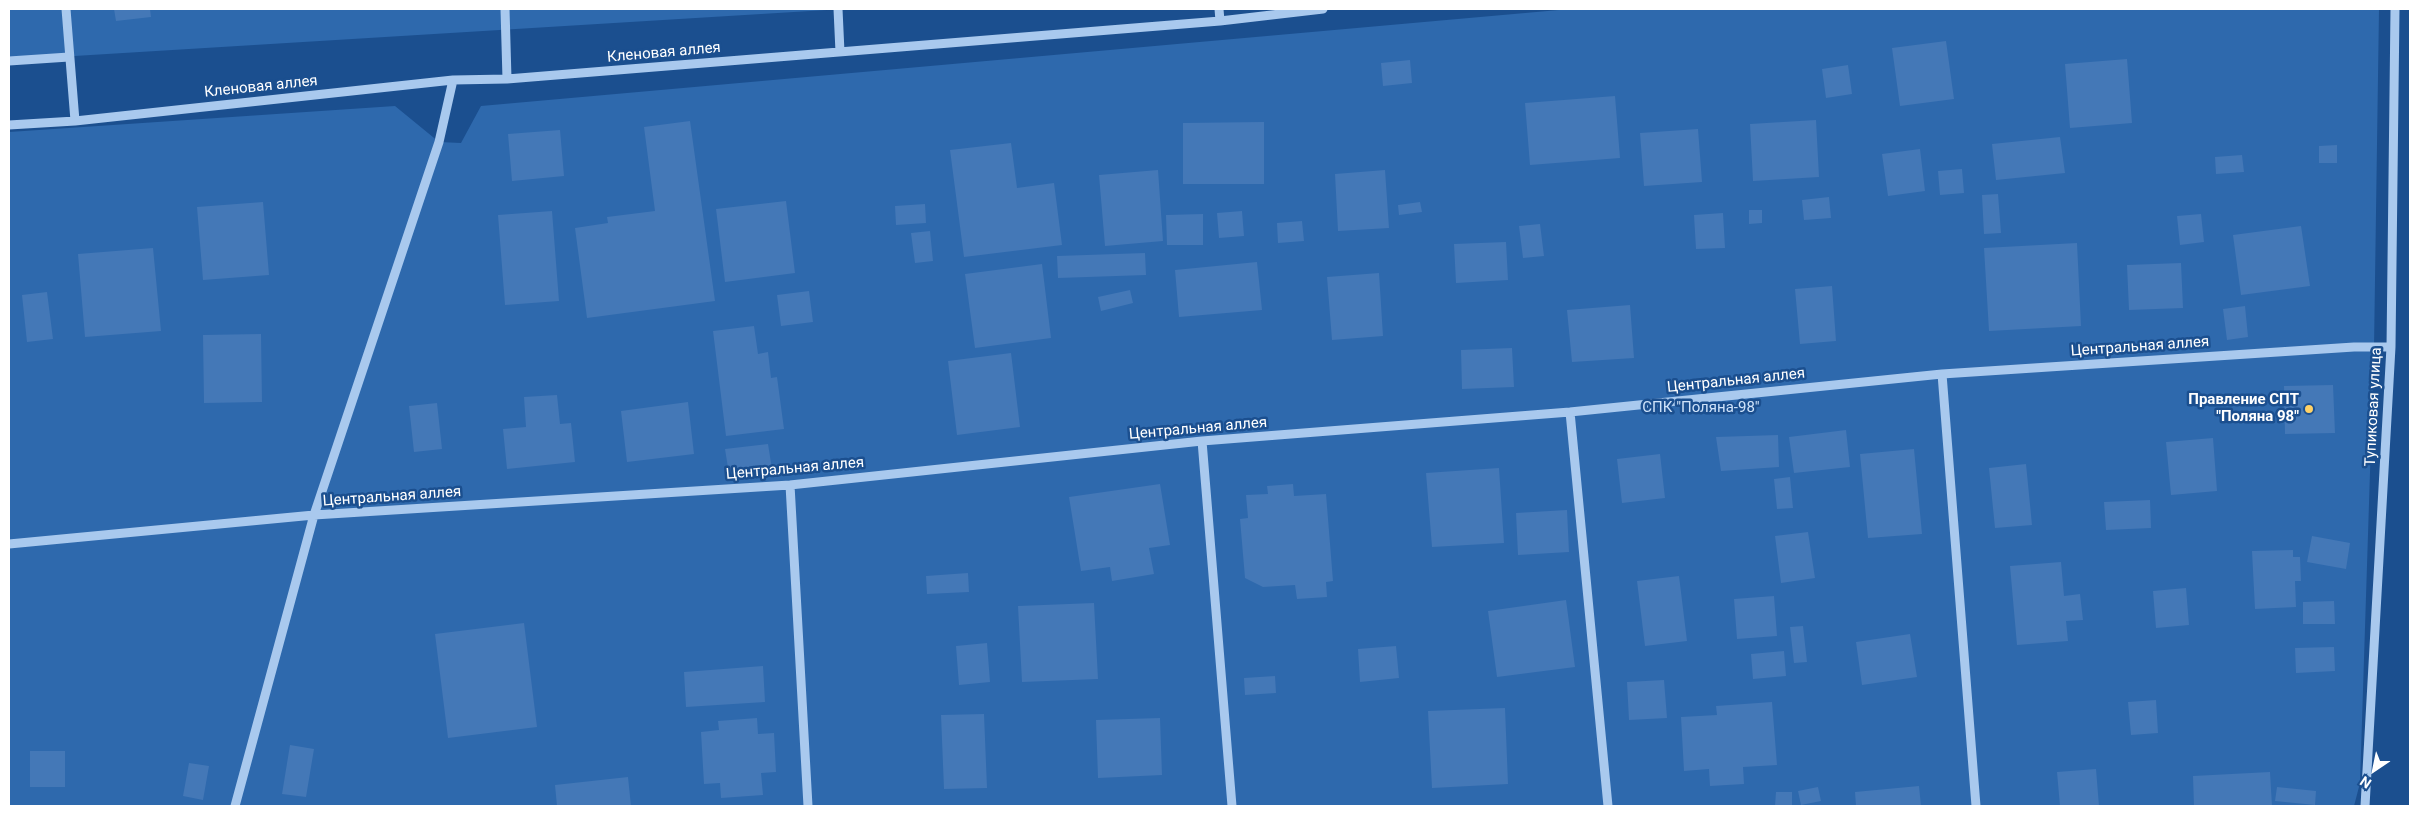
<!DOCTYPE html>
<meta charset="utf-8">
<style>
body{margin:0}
#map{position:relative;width:2419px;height:815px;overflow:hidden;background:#1b4f8f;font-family:Roboto,sans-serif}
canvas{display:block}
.frame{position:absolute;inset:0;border:10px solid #fff;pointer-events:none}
.north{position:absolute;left:2349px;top:745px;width:50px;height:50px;-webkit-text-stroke:4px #1b4f8f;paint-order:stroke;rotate:214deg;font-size:14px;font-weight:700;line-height:20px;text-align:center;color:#fff}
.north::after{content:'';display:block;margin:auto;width:18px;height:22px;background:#fff;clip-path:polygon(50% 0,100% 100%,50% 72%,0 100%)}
</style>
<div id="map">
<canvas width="2419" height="815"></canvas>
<div class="frame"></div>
<div class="north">N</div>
</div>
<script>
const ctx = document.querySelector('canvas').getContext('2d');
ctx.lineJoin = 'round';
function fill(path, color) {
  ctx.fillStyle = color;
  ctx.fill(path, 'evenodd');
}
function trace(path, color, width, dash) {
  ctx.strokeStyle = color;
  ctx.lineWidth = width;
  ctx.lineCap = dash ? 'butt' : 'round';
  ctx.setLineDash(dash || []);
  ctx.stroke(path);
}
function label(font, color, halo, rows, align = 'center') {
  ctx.font = font + ' Roboto,sans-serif';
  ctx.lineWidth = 5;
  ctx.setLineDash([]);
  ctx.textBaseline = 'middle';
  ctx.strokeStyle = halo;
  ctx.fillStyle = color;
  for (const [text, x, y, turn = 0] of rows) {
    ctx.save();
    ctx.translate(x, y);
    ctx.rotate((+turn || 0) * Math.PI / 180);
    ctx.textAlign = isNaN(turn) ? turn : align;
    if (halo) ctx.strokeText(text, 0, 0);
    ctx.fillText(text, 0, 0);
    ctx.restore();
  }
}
fill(new Path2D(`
 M 9,9 L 843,9 L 9,60 Z
 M 1570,9 L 2379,9 L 2374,348 L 2360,783 L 2354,806 L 9,806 L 9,132 L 395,106 L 439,142 L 461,143 L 481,106 Z`), '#2e69ad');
fill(new Path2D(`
 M 114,9 L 150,9 L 151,17 L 116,21 Z
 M 1946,41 L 1954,99 L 1900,106 L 1892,48 Z
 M 2127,59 L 2132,123 L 2070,128 L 2065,64 Z
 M 1410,60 L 1412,83 L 1383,86 L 1381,63 Z
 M 1848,65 L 1852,94 L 1826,98 L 1822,69 Z
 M 1615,96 L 1620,158 L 1530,165 L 1525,103 Z
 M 1816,120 L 1819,177 L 1753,181 L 1750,124 Z
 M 690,121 L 715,301 L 587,318 L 575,228 L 608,223 L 607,217 L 655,211 L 644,127 Z
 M 1264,122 L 1264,184 L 1183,184 L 1183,123 Z
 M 1698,129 L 1702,182 L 1644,186 L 1640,133 Z
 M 560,130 L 564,176 L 512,181 L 508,134 Z
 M 2060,137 L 2065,173 L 1996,180 L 1992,144 Z
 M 1011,143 L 1017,188 L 1054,183 L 1062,245 L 964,257 L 950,150 Z
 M 2337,145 L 2337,163 L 2319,163 L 2319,146 Z
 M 1920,149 L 1925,191 L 1888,196 L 1882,154 Z
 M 2242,155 L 2244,172 L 2216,174 L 2215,157 Z
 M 1962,169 L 1964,193 L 1940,195 L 1938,171 Z
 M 1158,170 L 1163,241 L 1105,246 L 1099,175 Z
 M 1385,170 L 1389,228 L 1338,231 L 1335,174 Z
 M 1998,194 L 2001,233 L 1984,234 L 1982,195 Z
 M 1829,197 L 1831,218 L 1804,220 L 1802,200 Z
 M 786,201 L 795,273 L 725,282 L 716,209 Z
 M 263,202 L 269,275 L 203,280 L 197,207 Z
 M 1420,202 L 1422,212 L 1399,215 L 1398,205 Z
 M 925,204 L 926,223 L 896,225 L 895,206 Z
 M 1749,210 L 1762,210 L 1762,223 L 1749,224 Z
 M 552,211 L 559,301 L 505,305 L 498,215 Z
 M 1242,211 L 1244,236 L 1219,238 L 1217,213 Z
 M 1723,213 L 1725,248 L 1696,249 L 1694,215 Z
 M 1203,214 L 1203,245 L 1167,245 L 1166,215 Z
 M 2201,214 L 2204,242 L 2180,245 L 2177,216 Z
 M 1302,221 L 1304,241 L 1278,243 L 1277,223 Z
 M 1540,224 L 1544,256 L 1523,258 L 1519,226 Z
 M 2301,226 L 2310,286 L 2241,295 L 2233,235 Z
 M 930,231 L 933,261 L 915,263 L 911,233 Z
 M 1506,242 L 1508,280 L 1456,283 L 1454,244 Z
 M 2077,243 L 2081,326 L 1989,331 L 1984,248 Z
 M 153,248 L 161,331 L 85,337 L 78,254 Z
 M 1145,253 L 1146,275 L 1058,278 L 1057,256 Z
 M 1257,262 L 1262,310 L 1179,317 L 1175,270 Z
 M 2181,263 L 2183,308 L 2129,310 L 2127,265 Z
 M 1042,264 L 1051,338 L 975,348 L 965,274 Z
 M 1379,273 L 1383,336 L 1332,340 L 1327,277 Z
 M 1832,286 L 1836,341 L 1800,344 L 1795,289 Z
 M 1130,290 L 1133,303 L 1101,311 L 1098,297 Z
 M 809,291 L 813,322 L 781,326 L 777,295 Z
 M 47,292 L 53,339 L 27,342 L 22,295 Z
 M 1630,305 L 1634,358 L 1572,362 L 1567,310 Z
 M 2245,306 L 2248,337 L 2227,340 L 2223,309 Z
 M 754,326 L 758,354 L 768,352 L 771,378 L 777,377 L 784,429 L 726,436 L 713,331 Z
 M 261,334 L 262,402 L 204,403 L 203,335 Z
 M 1512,348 L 1514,387 L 1462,389 L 1461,350 Z
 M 1011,353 L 1020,427 L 957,435 L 948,361 Z
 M 2333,385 L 2335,433 L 2285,434 L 2284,386 Z
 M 557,395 L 560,424 L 571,423 L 575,462 L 507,469 L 503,429 L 526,427 L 524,397 Z
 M 688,402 L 694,454 L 627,462 L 621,411 Z
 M 437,403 L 442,449 L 414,452 L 409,406 Z
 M 1846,430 L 1850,467 L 1794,473 L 1789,437 Z
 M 1778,435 L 1779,467 L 1721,471 L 1716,437 Z
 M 2213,438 L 2217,491 L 2171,495 L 2166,442 Z
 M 768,444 L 772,469 L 729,474 L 725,449 Z
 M 1914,449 L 1922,534 L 1868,538 L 1860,454 Z
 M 1660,454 L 1665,498 L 1622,503 L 1617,459 Z
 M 2026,464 L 2032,525 L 1995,528 L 1989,468 Z
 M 1499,468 L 1504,543 L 1432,547 L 1426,473 Z
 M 1790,477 L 1793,508 L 1777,509 L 1774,479 Z
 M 1160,484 L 1170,545 L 1149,548 L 1154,574 L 1112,581 L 1110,567 L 1081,571 L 1069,497 Z
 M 1293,484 L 1294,496 L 1326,494 L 1333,581 L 1326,582 L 1327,597 L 1297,599 L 1295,585 L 1263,587 L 1245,578 L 1240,519 L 1248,518 L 1246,495 L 1268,494 L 1267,486 Z
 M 2150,500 L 2151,528 L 2106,530 L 2104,502 Z
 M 1567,510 L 1569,552 L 1518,555 L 1516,513 Z
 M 1808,532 L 1815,578 L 1781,583 L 1775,536 Z
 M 2312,536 L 2350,543 L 2346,569 L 2307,562 Z
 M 2293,550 L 2293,557 L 2300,557 L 2301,581 L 2295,581 L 2296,607 L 2255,609 L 2252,551 Z
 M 2061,562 L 2064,596 L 2080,594 L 2083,620 L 2066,621 L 2068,641 L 2017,645 L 2010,566 Z
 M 968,573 L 969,592 L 927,594 L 926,576 Z
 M 1679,576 L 1687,641 L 1645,646 L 1637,581 Z
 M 2186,588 L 2189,625 L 2156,628 L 2153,591 Z
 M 1774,596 L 1777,636 L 1737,639 L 1734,599 Z
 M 1566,600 L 1575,667 L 1497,677 L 1488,611 Z
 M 2334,601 L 2335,624 L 2303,624 L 2303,602 Z
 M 1094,603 L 1098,679 L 1022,682 L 1018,606 Z
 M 524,623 L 537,727 L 448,738 L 435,634 Z
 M 1803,626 L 1807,662 L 1794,663 L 1790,627 Z
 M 1910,634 L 1917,677 L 1862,685 L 1856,642 Z
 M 987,643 L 990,682 L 959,685 L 956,646 Z
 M 1396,646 L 1399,678 L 1360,682 L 1358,649 Z
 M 2334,647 L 2335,671 L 2296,673 L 2295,648 Z
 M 1784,651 L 1786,676 L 1753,679 L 1751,654 Z
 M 763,666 L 765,702 L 686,707 L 684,672 Z
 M 1275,676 L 1276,693 L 1245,695 L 1244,678 Z
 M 1664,680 L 1667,718 L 1629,720 L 1627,682 Z
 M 2156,700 L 2158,733 L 2131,735 L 2128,702 Z
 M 1772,702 L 1777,765 L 1743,767 L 1744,784 L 1710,786 L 1709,769 L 1684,771 L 1681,717 L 1717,715 L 1716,706 Z
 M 1505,708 L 1508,784 L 1432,788 L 1428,711 Z
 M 984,714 L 987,788 L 944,789 L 941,715 Z
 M 757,718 L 758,734 L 774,733 L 776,772 L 761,773 L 763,795 L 721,798 L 720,783 L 704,784 L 701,732 L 719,730 L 718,721 Z
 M 1160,718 L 1162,775 L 1098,778 L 1096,720 Z
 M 290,745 L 314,749 L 306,797 L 282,794 Z
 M 30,751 L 65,751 L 65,787 L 30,787 Z
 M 189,763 L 209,766 L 203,800 L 183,796 Z
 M 2096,769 L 2099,806 L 2060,806 L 2057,772 Z
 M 2270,772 L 2272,806 L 2194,806 L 2193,776 Z
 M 628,777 L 631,806 L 557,806 L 555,785 Z
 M 1919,786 L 1921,806 L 1856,806 L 1855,792 Z
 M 1818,787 L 1821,801 L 1801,805 L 1798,791 Z
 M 2277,787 L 2316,791 L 2315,805 L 2275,801 Z
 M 1776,792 L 1792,792 L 1792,806 L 1775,806 Z`), '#4478b7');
trace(new Path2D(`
 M 66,9 L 75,121
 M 505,9 L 507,79
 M 838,9 L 840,52
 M 1219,9 L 1220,21
 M 9,61 L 69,57
 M 9,125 L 75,121 L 453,80 L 507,79 L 1220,21 L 1323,9
 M 1942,374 L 1976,806
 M 1570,412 L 1608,806
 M 1202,441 L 1232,806
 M 790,485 L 808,806
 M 9,544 L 314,515 L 790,485 L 1202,441 L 1570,412 L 1942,374 L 2354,347 L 2391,347
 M 235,806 L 314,515 L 439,142 L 453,80
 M 2365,806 L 2391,347 L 2395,9`), '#a9c9ee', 9);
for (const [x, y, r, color] of [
 [2309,409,5,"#ffd166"]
]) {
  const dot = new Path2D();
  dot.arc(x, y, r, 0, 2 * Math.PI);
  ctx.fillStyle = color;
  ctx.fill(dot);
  trace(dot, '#1b4f8f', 2);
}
label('15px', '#fff', '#1b4f8f', [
 ["Кленовая аллея",664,53,-5],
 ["Кленовая аллея",261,87,-6],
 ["Центральная аллея",2140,347,-4],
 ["Центральная аллея",1736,381,-6],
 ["Тупиковая улица",2374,407,-87],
 ["Центральная аллея",1198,429,-5],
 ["Центральная аллея",795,469,-5],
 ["Центральная аллея",392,497,-4]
]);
label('bold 15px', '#fff', '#1b4f8f', [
 ["Правление СПТ",2299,400],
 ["\"Поляна 98\"",2299,417]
], 'right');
label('15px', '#cfe3fa', '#1b4f8f', [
 ["СПК \"Поляна-98\"",1701,408]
]);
</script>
